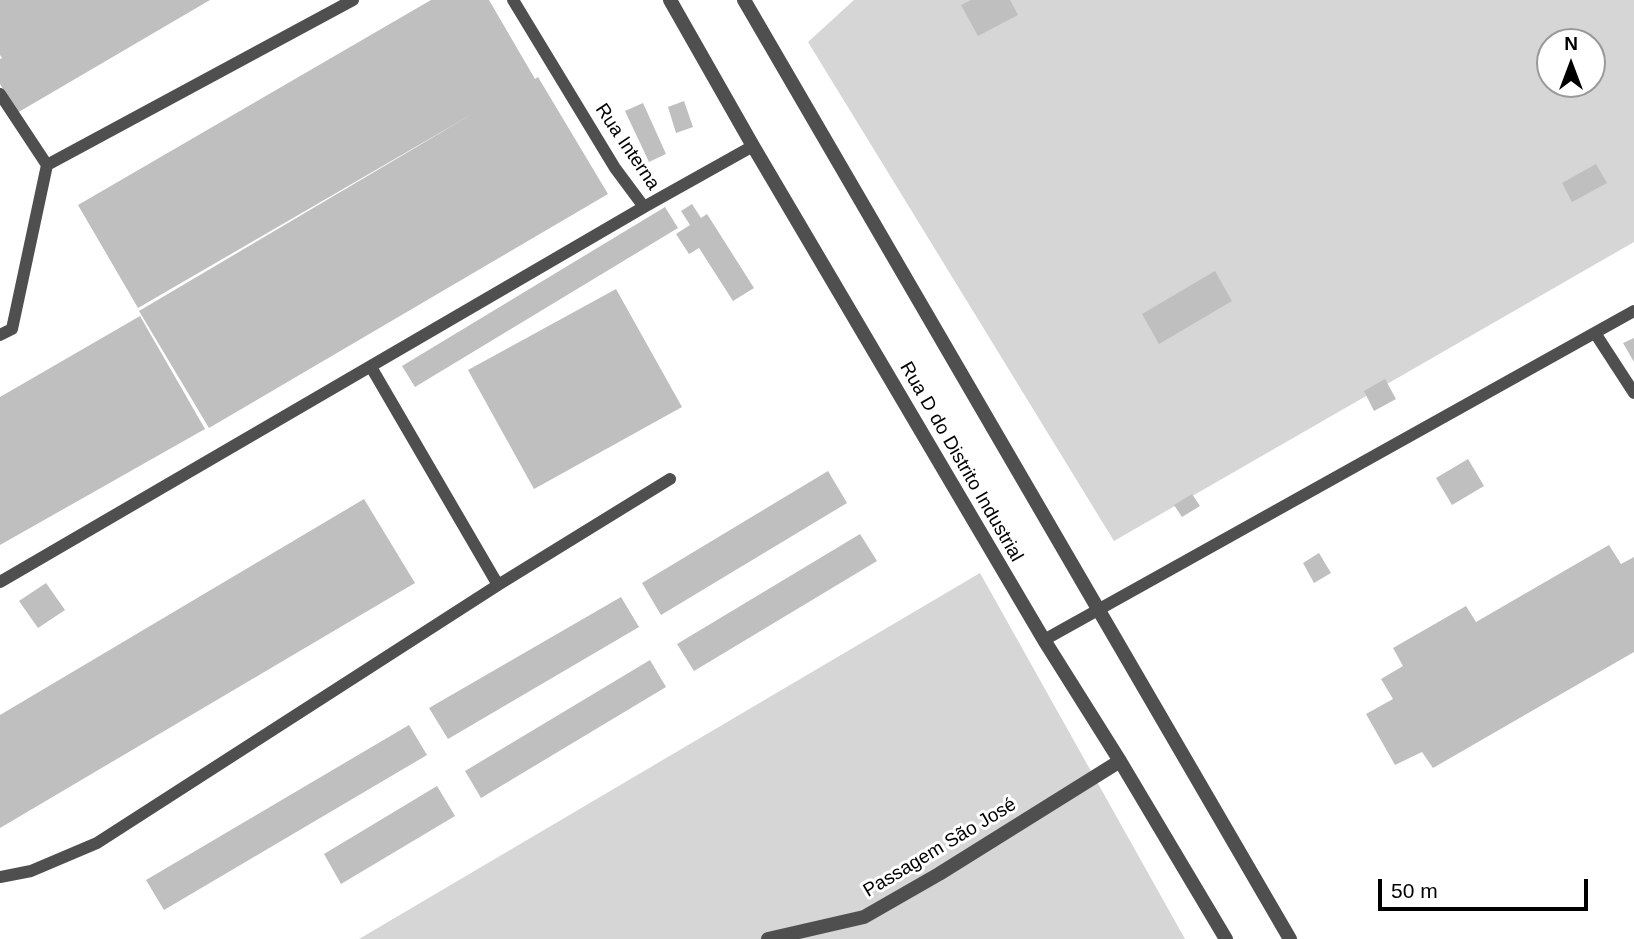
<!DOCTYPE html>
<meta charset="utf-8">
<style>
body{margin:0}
#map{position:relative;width:1634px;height:939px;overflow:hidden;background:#fff;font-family:Arial,sans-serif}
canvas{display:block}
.north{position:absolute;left:1536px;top:28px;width:70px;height:70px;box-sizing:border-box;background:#fff;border:2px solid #999;border-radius:50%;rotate:0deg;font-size:19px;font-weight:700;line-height:28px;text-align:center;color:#000}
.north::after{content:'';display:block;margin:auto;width:24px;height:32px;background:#000;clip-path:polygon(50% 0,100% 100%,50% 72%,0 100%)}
.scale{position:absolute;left:1378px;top:879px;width:210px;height:32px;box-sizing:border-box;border:4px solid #000;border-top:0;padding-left:9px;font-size:21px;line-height:24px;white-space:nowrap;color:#000;-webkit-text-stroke:5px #fff;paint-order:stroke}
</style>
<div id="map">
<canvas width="1634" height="939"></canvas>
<div class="north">N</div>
<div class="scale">50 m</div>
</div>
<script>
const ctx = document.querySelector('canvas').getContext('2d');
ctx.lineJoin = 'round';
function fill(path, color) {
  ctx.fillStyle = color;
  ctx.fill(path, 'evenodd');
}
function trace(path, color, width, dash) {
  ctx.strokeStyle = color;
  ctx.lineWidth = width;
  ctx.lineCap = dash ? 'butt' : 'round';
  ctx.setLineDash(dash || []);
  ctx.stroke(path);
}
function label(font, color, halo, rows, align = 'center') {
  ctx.font = font + ' Arial,sans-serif';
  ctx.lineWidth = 6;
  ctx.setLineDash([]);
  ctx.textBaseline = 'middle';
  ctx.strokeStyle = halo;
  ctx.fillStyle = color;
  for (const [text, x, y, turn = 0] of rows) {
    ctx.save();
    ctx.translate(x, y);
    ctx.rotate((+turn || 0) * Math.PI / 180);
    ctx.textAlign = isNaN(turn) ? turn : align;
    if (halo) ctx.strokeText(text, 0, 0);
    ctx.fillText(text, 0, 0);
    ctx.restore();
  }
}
fill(new Path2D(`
 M 854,0 L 1634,0 L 1634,242 L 1114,541 L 808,42 ZM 1550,42 L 1592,42 L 1592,84 L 1550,84 Z
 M 980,573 L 1185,939 L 359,939 Z`), '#d6d6d6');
fill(new Path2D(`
 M 0,0 L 210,0 L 17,113 L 0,84 L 0,59 L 2,58 L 0,55 Z
 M 431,0 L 489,0 L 535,79 L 538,77 L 608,194 L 209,428 L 139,311 L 474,113 L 138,308 L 78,205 Z
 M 971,0 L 1010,0 L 1018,15 L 978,36 L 961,5 Z
 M 684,101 L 693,127 L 676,133 L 668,107 Z
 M 643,103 L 666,154 L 649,162 L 625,111 Z
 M 1596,164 L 1607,183 L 1572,202 L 1562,183 Z
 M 692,204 L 701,218 L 707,214 L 754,288 L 733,301 L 699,248 L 689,254 L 676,234 L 690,225 L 681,211 Z
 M 665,207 L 678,228 L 415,387 L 402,366 Z
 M 1215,271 L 1232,301 L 1159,344 L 1142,314 Z
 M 616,289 L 682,407 L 534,489 L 468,370 Z
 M 140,316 L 205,429 L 0,545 L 0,397 Z
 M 1634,338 L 1634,362 L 1623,343 Z
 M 1385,379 L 1396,399 L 1374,411 L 1364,391 Z
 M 1468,459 L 1484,486 L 1452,505 L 1436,478 Z
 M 828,471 L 847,503 L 661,615 L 642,583 Z
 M 1192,494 L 1200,506 L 1182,517 L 1174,505 Z
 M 364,499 L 415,583 L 0,828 L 0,715 Z
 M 860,534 L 877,561 L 694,671 L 677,644 Z
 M 1609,545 L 1621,564 L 1634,557 L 1634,652 L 1433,768 L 1422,752 L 1395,765 L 1366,714 L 1393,699 L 1381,679 L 1403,666 L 1393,648 L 1466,606 L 1476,622 Z
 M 1319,553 L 1331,573 L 1314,583 L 1303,563 Z
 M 46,583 L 65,610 L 38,628 L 19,601 Z
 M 621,597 L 639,627 L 448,739 L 429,708 Z
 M 650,660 L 666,687 L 481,798 L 465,771 Z
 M 409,725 L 427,755 L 164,910 L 146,880 Z
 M 437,786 L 455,816 L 341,884 L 324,854 Z`), '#bfbfbf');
trace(new Path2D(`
 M 513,0 L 615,168 L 644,207 L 753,146
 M 0,94 L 47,165
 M 1595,333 L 1634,393
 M 0,335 L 12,329 L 47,165 L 353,0
 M 371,367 L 498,585 L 670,479
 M 0,582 L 644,207
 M 1044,640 L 1634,311
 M 0,877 L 31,871 L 97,843 L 498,585`), '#4f4f4f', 12);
trace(new Path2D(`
 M 670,0 L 753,146 L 1044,640 L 1120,761 L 1226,939
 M 744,0 L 1290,939
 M 768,939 L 864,917 L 939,874 L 1120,761`), '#4f4f4f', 14);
label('19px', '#000', '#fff', [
 ["Rua Interna",627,147,56],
 ["Rua D do Distrito Industrial",961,462,60],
 ["Passagem São José",940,848,-31]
]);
</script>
